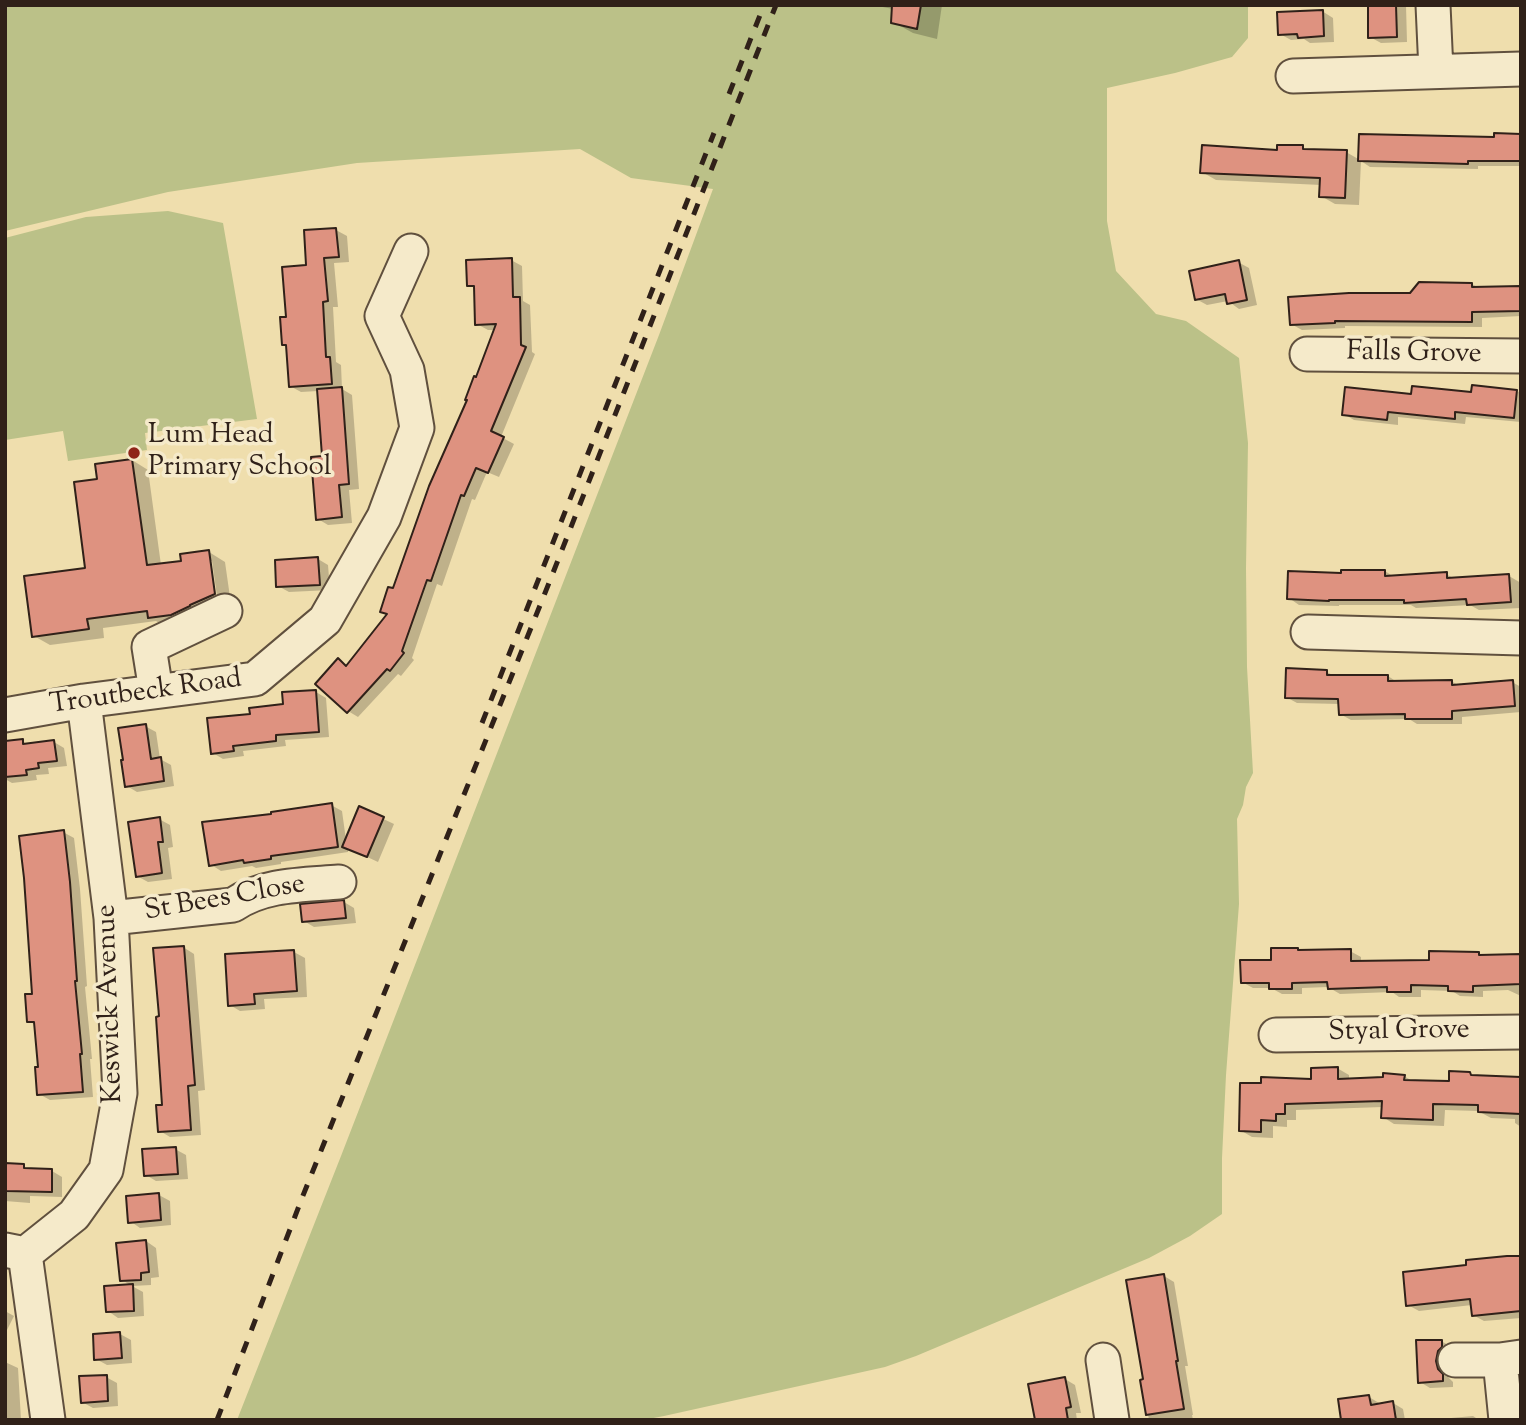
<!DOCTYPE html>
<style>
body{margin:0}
#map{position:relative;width:1526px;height:1425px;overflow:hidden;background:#efdead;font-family:"Sorts Mill Goudy",serif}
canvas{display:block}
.frame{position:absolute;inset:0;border:7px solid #302119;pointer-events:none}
</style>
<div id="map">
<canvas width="1526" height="1425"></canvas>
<div class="frame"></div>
</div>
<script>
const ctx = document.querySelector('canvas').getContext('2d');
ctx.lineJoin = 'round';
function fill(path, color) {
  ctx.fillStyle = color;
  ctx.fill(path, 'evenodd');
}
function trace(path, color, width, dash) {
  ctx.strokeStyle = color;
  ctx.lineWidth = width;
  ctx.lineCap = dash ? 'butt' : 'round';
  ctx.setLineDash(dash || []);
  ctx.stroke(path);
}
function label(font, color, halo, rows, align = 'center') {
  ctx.font = font + ' "Sorts Mill Goudy",serif';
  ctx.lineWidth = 7;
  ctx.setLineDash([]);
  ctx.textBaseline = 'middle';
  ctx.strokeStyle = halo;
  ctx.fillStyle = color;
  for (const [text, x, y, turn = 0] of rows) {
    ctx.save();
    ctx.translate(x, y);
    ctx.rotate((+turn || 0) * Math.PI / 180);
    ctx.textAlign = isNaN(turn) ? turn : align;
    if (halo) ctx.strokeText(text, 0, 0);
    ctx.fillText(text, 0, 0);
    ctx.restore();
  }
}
fill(new Path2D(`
 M 5,5 L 1248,5 L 1248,38 L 1232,57 L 1175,73 L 1107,88 L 1107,221 L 1116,271 L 1156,314 L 1186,321 L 1239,358 L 1248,443 L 1246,568 L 1247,667 L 1253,773 L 1246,787 L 1243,805 L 1237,819 L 1239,904 L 1226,1075 L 1222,1158 L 1222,1214 L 1190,1236 L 1149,1258 L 916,1356 L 885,1367 L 664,1416 L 643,1420 L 237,1420 L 341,1156 L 659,335 L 713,189 L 631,178 L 580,149 L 357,163 L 168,192 L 5,231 Z
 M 168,211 L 223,223 L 257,419 L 145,433 L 147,450 L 68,461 L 63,431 L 5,440 L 5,238 L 86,217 Z`), '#bbc188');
fill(new Path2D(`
 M 872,5 L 942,5 L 937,39 L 913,33 L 893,22 L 893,9 Z
 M 1370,5 L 1406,5 L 1407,42 L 1381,43 L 1370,37 Z
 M 1322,11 L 1333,18 L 1334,42 L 1310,43 L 1304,39 L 1291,40 L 1280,34 Z
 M 1521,135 L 1521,166 L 1478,166 L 1478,169 L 1370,167 L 1361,161 L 1359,205 L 1335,204 L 1321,196 L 1321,185 L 1216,180 L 1202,172 L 1302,147 L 1309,151 L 1346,152 L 1360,160 Z
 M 336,230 L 347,236 L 349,262 L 334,263 L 338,307 L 333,307 L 336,362 L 341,365 L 342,389 L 352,395 L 359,489 L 349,490 L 352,523 L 328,525 L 318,519 L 324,458 L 318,391 L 301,392 L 290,386 L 288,347 L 284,344 L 287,319 L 308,266 Z
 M 511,260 L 522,266 L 523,301 L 530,305 L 532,352 L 535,354 L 501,437 L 514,444 L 499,477 L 487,472 L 475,500 L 472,499 L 442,586 L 437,584 L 412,658 L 414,660 L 401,676 L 398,674 L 358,717 L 348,711 L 338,661 L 348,667 L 388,615 L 394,591 L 496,330 L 488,330 L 477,324 L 476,289 L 469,285 Z
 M 1238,262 L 1249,268 L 1257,305 L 1239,309 L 1228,301 L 1207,305 L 1196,299 Z
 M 1472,284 L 1479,288 L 1521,288 L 1521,316 L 1482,318 L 1482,327 L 1345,326 L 1345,328 L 1302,330 L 1291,324 L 1411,294 Z
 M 1473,387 L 1521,392 L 1521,422 L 1466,417 L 1465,424 L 1398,417 L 1398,425 L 1354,420 L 1344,414 L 1413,396 L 1472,394 Z
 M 132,460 L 148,470 L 161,565 L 183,562 L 209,552 L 225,562 L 231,604 L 166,627 L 156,621 L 103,628 L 104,638 L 50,645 L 34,636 L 87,569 L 99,480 ZM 209,561 L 212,561 L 218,603 L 214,603 Z
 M 318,559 L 328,565 L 330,590 L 289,592 L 278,586 Z
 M 1385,571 L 1394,577 L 1446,574 L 1455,579 L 1509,576 L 1521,583 L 1521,608 L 1479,610 L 1470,605 L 1416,608 L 1411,605 L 1339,605 L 1339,606 L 1299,605 L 1289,598 L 1343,575 Z
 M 1327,672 L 1336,677 L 1388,676 L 1397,682 L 1451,681 L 1460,686 L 1512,682 L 1521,687 L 1521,712 L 1462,717 L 1462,724 L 1417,724 L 1409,719 L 1351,720 L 1340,714 L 1340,704 L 1297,703 L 1286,697 Z
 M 316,692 L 326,698 L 329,737 L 285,740 L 286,746 L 243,751 L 244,756 L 223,759 L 213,753 L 252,715 L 284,706 Z
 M 145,726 L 156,732 L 160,759 L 171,765 L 174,786 L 137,792 L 127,786 Z
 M 22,741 L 29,745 L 54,742 L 64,748 L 67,766 L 48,768 L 49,774 L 36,775 L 37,780 L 12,783 L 5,779 L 5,743 Z
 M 331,805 L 342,811 L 346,840 L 360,808 L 394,824 L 378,862 L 348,848 L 348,852 L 281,862 L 281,864 L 256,868 L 252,866 L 221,871 L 210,864 L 273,815 Z
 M 159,819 L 170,825 L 173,847 L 168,848 L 172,879 L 148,882 L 137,876 Z
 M 63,832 L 74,838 L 80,889 L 87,986 L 85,987 L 92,1059 L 90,1059 L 93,1097 L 50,1100 L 39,1094 L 40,1068 L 37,1026 L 29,1021 Z
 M 344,902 L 354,908 L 356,923 L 314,927 L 304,921 Z
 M 183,947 L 194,954 L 205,1090 L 198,1091 L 201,1135 L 170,1137 L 160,1131 L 164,1107 L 161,1018 Z
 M 1350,951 L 1361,957 L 1361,963 L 1431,962 L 1479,954 L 1484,957 L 1521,957 L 1521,996 L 1508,990 L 1483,991 L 1483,997 L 1460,996 L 1452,991 L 1421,990 L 1421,997 L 1399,997 L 1392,992 L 1340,994 L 1328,987 L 1302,988 L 1302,994 L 1282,994 L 1271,988 L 1253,988 L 1242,982 L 1272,962 L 1301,952 Z
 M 294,952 L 305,958 L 307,997 L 264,999 L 265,1009 L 240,1011 L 230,1005 Z
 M 1337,1068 L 1349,1075 L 1349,1080 L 1404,1076 L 1414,1082 L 1450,1083 L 1470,1073 L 1476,1077 L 1513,1078 L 1513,1076 L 1521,1076 L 1521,1127 L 1515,1123 L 1515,1119 L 1491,1118 L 1478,1111 L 1445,1110 L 1444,1126 L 1394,1124 L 1383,1117 L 1383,1107 L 1296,1110 L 1296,1120 L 1287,1120 L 1287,1127 L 1273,1126 L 1273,1138 L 1252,1137 L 1240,1130 L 1313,1081 Z
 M 175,1149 L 186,1155 L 188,1179 L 156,1181 L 146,1175 Z
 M 5,1165 L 23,1166 L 30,1170 L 52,1171 L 62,1177 L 62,1197 L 30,1196 L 30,1203 L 5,1201 Z
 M 159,1195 L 170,1201 L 171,1225 L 140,1228 L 130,1221 Z
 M 146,1241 L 156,1248 L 159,1277 L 151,1278 L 151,1285 L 132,1286 L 143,1292 L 144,1316 L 118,1318 L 108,1311 L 132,1286 L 122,1280 Z
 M 1521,1257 L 1521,1318 L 1484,1321 L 1473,1315 L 1472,1305 L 1419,1311 L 1408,1305 L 1468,1267 Z
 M 1164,1276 L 1174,1282 L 1188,1366 L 1185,1366 L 1193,1415 L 1192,1415 L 1193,1420 L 1149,1420 L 1142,1381 L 1145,1381 Z
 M 5,1311 L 14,1316 L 5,1334 Z
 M 120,1334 L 131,1340 L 132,1363 L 107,1365 L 96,1359 Z
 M 1441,1341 L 1452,1347 L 1446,1368 L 1448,1377 L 1453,1382 L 1453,1387 L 1430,1388 L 1420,1382 Z
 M 5,1362 L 18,1368 L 21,1420 L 5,1420 Z
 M 106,1377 L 117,1383 L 118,1406 L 93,1408 L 82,1402 Z
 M 1065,1379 L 1075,1385 L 1081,1413 L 1076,1413 L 1077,1420 L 1037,1420 Z
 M 1369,1397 L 1379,1403 L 1380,1405 L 1393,1403 L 1403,1409 L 1405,1420 L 1343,1420 Z
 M 1473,1416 L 1479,1420 L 1450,1420 L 1451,1418 Z`), '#0003');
const building = new Path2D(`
 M 892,5 L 921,5 L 917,29 L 891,23 Z
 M 1368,5 L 1396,5 L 1397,37 L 1368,38 Z
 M 1323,10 L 1324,36 L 1298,38 L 1297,34 L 1278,35 L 1277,12 Z
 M 1494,133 L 1521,134 L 1521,161 L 1468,161 L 1468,164 L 1358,161 L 1359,134 L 1494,137 Z
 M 1202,145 L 1277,150 L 1277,145 L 1303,145 L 1303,149 L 1347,150 L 1345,198 L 1319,197 L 1320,178 L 1200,173 Z
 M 336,228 L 339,257 L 324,258 L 328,301 L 323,302 L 326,357 L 330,357 L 332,384 L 289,387 L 286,345 L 282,345 L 280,317 L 286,317 L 282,267 L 306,265 L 304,230 Z
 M 512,258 L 513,297 L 520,297 L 521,345 L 526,347 L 491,431 L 504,437 L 488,473 L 476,468 L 464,496 L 461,495 L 431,581 L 427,580 L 402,651 L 404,653 L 390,671 L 387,669 L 347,713 L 315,684 L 338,658 L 346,666 L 387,614 L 380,612 L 388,587 L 393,588 L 429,486 L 467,400 L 465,400 L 474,376 L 476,377 L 496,324 L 475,325 L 474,286 L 467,286 L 466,260 Z
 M 1239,260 L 1247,300 L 1227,304 L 1225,294 L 1195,300 L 1189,271 Z
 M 1419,282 L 1472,283 L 1472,287 L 1521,286 L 1521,311 L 1472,312 L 1472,322 L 1335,321 L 1335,323 L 1290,325 L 1288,297 L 1349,293 L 1410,293 Z
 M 1472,385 L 1517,390 L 1514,418 L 1455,412 L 1455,419 L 1388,412 L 1387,420 L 1342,415 L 1345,387 L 1411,394 L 1412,386 L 1471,392 Z
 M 342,387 L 349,484 L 339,485 L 342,517 L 316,520 L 311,457 L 322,456 L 317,389 Z
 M 132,459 L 147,565 L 181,561 L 180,554 L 209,550 L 215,594 L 190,605 L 190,606 L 171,615 L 148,618 L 147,611 L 87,619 L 89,629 L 32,637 L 24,576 L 85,568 L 74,482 L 97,479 L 95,464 Z
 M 318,557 L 320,585 L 276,587 L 275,560 Z
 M 1341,570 L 1385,570 L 1385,576 L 1447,572 L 1447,578 L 1509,574 L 1511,602 L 1467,605 L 1466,599 L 1404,603 L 1404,600 L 1329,600 L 1329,601 L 1287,599 L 1288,571 L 1341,573 Z
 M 1286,668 L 1327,670 L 1327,675 L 1388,675 L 1388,681 L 1452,680 L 1452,685 L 1513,680 L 1515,706 L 1452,711 L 1452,719 L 1405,719 L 1405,714 L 1339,715 L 1338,699 L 1285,698 Z
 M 316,690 L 319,732 L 276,735 L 276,741 L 233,746 L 234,751 L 211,754 L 207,718 L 250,714 L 249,708 L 283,704 L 282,692 Z
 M 146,724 L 151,759 L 161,757 L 164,781 L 125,787 L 121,760 L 123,760 L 118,728 Z
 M 23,739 L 23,744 L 54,740 L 57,761 L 38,763 L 39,768 L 26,770 L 27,775 L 5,777 L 5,741 Z
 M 332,803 L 338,847 L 271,856 L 271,859 L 244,863 L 243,860 L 209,866 L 202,822 L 271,814 L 271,812 Z
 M 359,806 L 384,817 L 367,857 L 342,847 Z
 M 160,817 L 163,842 L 158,842 L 162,873 L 136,877 L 128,822 Z
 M 64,830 L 70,882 L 77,981 L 75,981 L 82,1054 L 80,1054 L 83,1092 L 37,1095 L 35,1067 L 38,1067 L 34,1022 L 27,1022 L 25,994 L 32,994 L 24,878 L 19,836 Z
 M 344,900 L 346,918 L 302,922 L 300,904 Z
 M 184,946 L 195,1085 L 188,1086 L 191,1130 L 158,1132 L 156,1105 L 162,1105 L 156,1017 L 159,1016 L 153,948 Z
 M 1271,948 L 1298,948 L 1298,950 L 1351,949 L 1351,961 L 1429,960 L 1429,951 L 1479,952 L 1479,955 L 1521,954 L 1521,984 L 1473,986 L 1473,992 L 1448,991 L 1448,986 L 1411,985 L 1411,992 L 1387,992 L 1387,987 L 1328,989 L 1327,982 L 1292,983 L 1292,989 L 1269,989 L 1269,983 L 1241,983 L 1240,960 L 1271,960 Z
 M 294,950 L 297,991 L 254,994 L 255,1004 L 228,1006 L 225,954 Z
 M 1338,1067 L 1338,1079 L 1383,1077 L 1383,1073 L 1405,1075 L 1404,1080 L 1449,1081 L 1449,1071 L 1470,1072 L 1471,1075 L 1521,1077 L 1521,1114 L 1478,1112 L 1478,1105 L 1433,1104 L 1433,1120 L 1381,1118 L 1382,1101 L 1285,1104 L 1285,1114 L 1276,1114 L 1276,1121 L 1261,1120 L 1261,1132 L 1239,1131 L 1240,1083 L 1261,1083 L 1261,1077 L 1311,1079 L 1311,1068 Z
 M 176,1147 L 178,1174 L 144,1176 L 142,1149 Z
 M 5,1163 L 24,1164 L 24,1168 L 52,1169 L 52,1192 L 5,1191 Z
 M 159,1193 L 161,1220 L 128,1223 L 126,1196 Z
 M 146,1240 L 149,1272 L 141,1273 L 141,1280 L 120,1281 L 116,1243 Z
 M 1507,1256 L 1521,1256 L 1521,1311 L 1472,1316 L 1470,1299 L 1406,1306 L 1403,1272 L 1466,1265 L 1466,1260 Z
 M 1164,1274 L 1178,1361 L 1176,1361 L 1184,1409 L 1146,1415 L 1140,1380 L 1143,1379 L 1126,1280 Z
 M 133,1284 L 134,1311 L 106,1312 L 104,1286 Z
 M 120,1332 L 122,1358 L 94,1360 L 93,1334 Z
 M 1416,1340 L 1442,1340 L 1442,1347 L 1438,1351 L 1436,1361 L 1438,1369 L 1443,1374 L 1443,1381 L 1418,1383 Z
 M 107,1375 L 108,1401 L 81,1403 L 79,1376 Z
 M 1065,1377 L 1071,1407 L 1066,1408 L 1068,1420 L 1035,1420 L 1028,1384 Z
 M 1369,1395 L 1371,1405 L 1393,1401 L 1396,1420 L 1341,1420 L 1338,1399 Z`);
fill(building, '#de9280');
trace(building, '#302119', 2);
const minor = new Path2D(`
 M 1433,5 L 1436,71
 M 1293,76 L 1521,69
 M 1307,354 L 1521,356
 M 1308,632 L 1521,638
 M 156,691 L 149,647 L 225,611
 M 5,715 L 84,701 L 255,679 L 325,620 L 384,517 L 417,428 L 407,370 L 382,316 L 411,251
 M 111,918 L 233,905 C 264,884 303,885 339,882
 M 1276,1035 L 1521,1032
 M 5,1250 L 25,1254 L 74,1215 L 106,1170 L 120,1093 L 111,918 L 84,701
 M 25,1254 L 48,1420
 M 1103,1360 L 1112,1420
 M 1455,1360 L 1500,1360
 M 1506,1420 L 1500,1360 L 1521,1357`);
trace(minor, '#60503e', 37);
trace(minor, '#f5eaca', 33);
trace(new Path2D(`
 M 729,94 L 764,5
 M 482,723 L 714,133
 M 217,1420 L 302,1198 L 549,583 L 776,5`), '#302119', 5, [12, 12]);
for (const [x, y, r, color] of [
 [134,453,7,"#8f2418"]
]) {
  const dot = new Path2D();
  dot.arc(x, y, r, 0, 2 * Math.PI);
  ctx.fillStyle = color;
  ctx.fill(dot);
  trace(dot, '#f5eaca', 2.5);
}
label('28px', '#302119', '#f5eaca', [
 ["Falls Grove",1414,355,1],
 ["Troutbeck Road",146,694,-8],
 ["St Bees Close",225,900,-10],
 ["Keswick Avenue",112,1004,-92],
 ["Styal Grove",1399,1033,-1]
]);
label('28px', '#302119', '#f5eaca', [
 ["Lum Head",148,437],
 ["Primary School",148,469]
], 'left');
</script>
